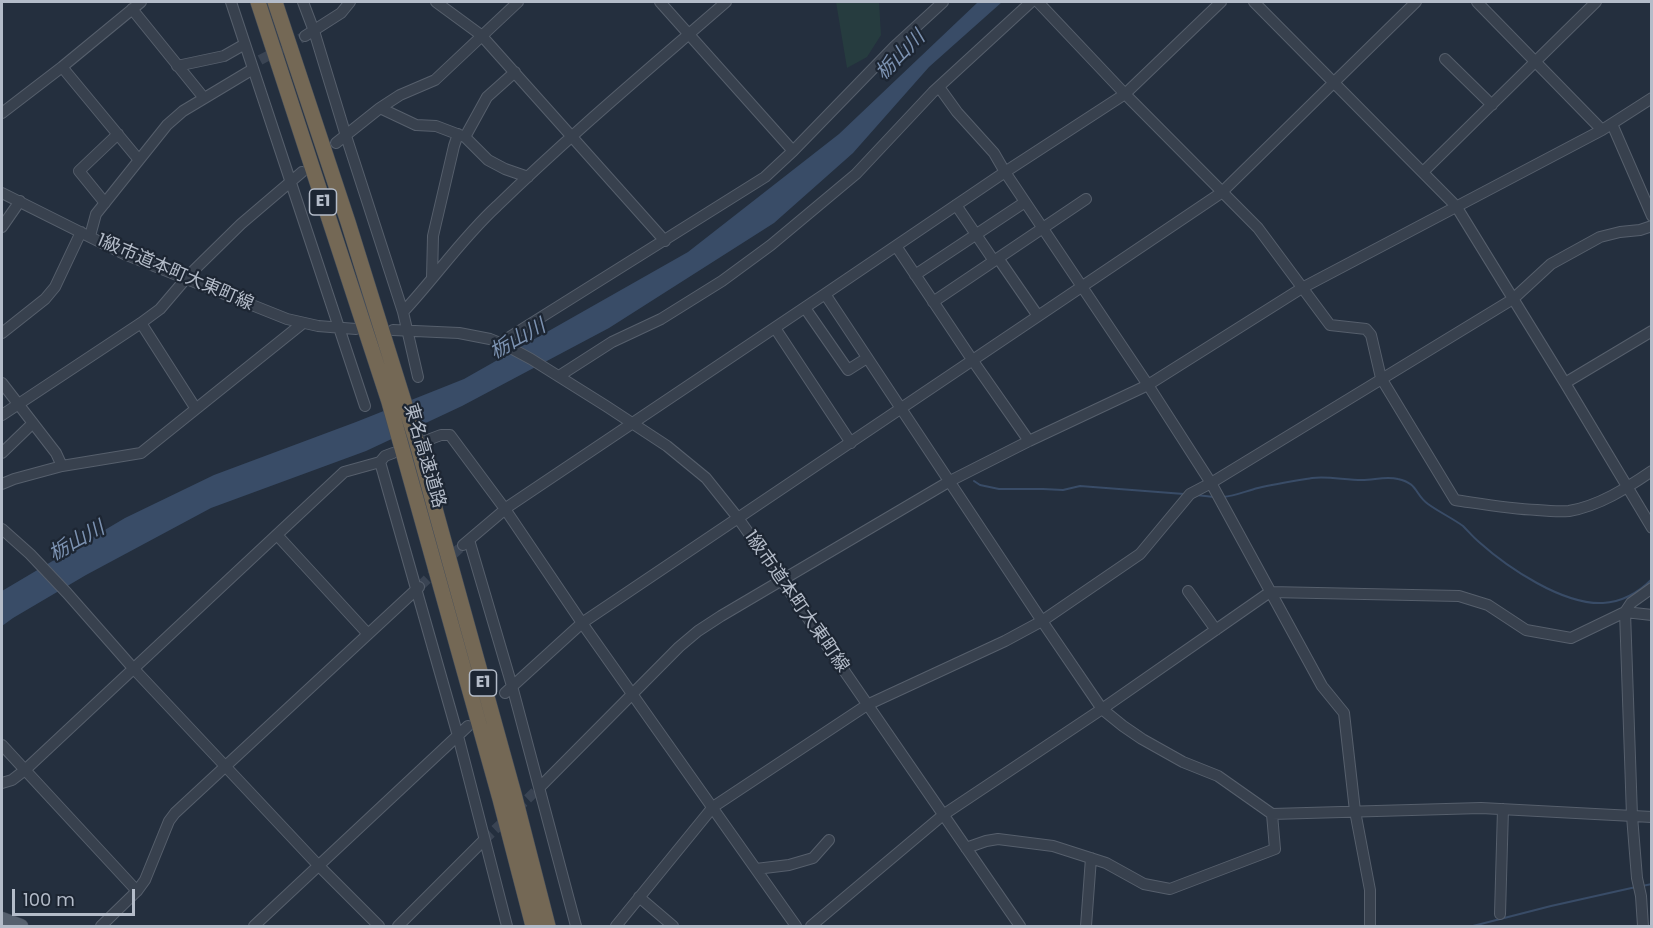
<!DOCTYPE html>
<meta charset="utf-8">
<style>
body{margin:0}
#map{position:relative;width:1653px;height:928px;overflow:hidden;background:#242f3e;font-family:Poppins,sans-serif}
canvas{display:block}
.frame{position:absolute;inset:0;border:3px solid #b4bcc9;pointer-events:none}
.scale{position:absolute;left:12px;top:889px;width:123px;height:27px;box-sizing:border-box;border:3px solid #b4bcc9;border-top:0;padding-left:8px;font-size:18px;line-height:21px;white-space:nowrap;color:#b4bcc9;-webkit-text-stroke:4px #1d2633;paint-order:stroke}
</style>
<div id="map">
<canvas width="1653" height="928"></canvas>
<div class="frame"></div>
<div class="scale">100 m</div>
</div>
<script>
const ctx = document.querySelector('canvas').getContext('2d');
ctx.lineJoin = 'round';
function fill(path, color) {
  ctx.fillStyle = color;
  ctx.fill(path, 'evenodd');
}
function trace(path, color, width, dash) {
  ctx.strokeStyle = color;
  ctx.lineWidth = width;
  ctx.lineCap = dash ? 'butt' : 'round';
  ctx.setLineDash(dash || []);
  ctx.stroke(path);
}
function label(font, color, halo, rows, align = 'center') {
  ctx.font = font + ' Poppins,"Noto Sans JP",sans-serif';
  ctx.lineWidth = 4.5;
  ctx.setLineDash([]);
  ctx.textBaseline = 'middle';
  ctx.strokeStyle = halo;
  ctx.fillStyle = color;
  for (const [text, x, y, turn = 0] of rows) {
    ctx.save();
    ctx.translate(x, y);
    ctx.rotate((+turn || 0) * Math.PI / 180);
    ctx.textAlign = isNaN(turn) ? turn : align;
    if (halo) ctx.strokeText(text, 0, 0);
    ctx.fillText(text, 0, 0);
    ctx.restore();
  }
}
fill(new Path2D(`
 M 836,2 L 879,2 L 881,35 L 867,57 L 847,68 Z`), '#263c3f');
fill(new Path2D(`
 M 978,2 L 1002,2 L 929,67 L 853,153 L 774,223 L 609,328 L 462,406 L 366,451 L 211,508 L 86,575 L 13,618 L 2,626 L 2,591 L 125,518 L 214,475 L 356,422 L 464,379 L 688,252 L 839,134 Z`), '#394c67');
trace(new Path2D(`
 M 974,481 L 980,485 L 999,489 L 1043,489 L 1063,490 L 1080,486 L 1184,494
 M 1196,495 L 1214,497
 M 1223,497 C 1235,496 1246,491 1258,488 C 1275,484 1294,481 1312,478 C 1328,476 1345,480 1362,480 C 1374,480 1386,476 1398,479 C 1418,483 1415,495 1428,504 C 1439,512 1452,518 1463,526 C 1468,531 1473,537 1479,542 C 1508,568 1563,605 1603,603 C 1622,602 1639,592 1652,579
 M 1642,886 L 1652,884
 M 1473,926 L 1551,906 L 1636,887`), '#394c67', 2);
trace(new Path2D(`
 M 260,60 L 305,36
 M 420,586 L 463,545
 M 484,840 L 540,787`), '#3a4453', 10, [10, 5]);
const minor = new Path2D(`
 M 231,2 L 365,406
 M 303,2 L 314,31 L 346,136 L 403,312 L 418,377
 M 436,2 L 481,35 L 665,241
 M 660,2 L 793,151
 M 1038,2 L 1125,94 L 1258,228 L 1330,325 L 1366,329 L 1371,335 L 1381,378 L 1455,500 C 1482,504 1509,509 1537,510 C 1548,511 1559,512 1569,511 C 1599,506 1627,488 1652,471
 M 1254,2 L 1456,206 L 1565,383 L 1652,528
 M 1477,2 L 1602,130
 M 132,9 L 204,98
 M 305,36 L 341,13 L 350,2
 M 1445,59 L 1492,105
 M 177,66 L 224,56 L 245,44
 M 62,67 L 139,160
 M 939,87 L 957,112 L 994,153 L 1005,172 L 1148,385 L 1211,483 L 1322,686 L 1344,713 L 1355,811 L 1370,890 L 1370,926
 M 380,108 L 416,125 L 436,126 L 465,137 L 488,160 L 505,169 L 528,177
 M 2,113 L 62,67 L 141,2
 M 1612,124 L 1652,216
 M 465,137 L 487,97 L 515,72
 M 336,143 L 380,108 L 400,95 L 435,80 L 518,2
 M 1423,172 L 1596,2
 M 2,193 L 124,254 L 287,319 L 318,326 L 356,329
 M 105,203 L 79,171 L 118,134
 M 956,205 L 994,261
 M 2,227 L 20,201
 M 90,236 L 96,214 L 167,125 L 183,111 L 253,69
 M 896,246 L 973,361 L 1029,441
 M 998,258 L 1038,316
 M 915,275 L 1025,202
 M 432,278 L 433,236 L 454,146 L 458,134
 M 825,294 L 1042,621 L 1102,709 L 1123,726 L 1142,739 L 1183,762 L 1218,776 L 1272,814 L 1481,808 L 1652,817
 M 933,302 L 1086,199
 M 805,308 L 848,370 L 867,358
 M 403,312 C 435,278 462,238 497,206 C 570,135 649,69 726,2
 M 141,323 L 196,409
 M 775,328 L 851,443
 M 393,330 L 459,333 L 490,339 L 505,345 L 531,359 L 606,406 L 667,446 L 706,478 L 738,518 L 781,579 L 1020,926
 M 2,333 L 45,299 L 55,287 L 81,232
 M 500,343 L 765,177 L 793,151 L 894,47 L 943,2
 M 559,376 L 612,342 L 661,319 L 722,281 L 771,245 L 856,174 L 933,92 L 1031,2
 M 2,383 L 56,453 L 62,466
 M 1565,383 L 1652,331
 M 2,415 L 141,323 L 160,309 L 189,275 L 241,224 L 302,172
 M 425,441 L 441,435 L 450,435 L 505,509 L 582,623 L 796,926
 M 2,453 L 33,423
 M 380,462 L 458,736 L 507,926
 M 2,484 L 14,479 L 62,466 L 141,453 L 303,323
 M 2,529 L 30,554 L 67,593 L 133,668 L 318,865 L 379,926
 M 277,535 L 368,634
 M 469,540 L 512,686 L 576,926
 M 463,545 L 509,506 L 825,294 L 1005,172 L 1125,94 L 1221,2
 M 1188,591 L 1216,630
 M 505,693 L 582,623 L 1221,193 L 1416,2
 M 2,745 L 137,891
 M 2,783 L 12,780 L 25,770 L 344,472 L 380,462 L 385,456 L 393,453
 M 540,787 L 679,647 L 698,631 L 721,616 L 950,481 L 1029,441 L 1148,385 L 1302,288 L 1602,130 L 1652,98
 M 966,848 L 986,841 L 998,839 L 1053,846 L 1106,863 L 1144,884 L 1170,889 L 1275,849 L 1272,814
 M 756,869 L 789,865 L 813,858 L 829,840
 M 639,897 L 673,926
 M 1500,914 L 1503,809
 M 101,926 L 137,891 L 145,880 L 169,821 L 175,813 L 419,587
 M 254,926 L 468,726
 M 398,926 L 484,840
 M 616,926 L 713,807 L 867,705 L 1005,641 L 1042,621 L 1140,554 L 1190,494 L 1211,483 L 1513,299 L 1551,264 L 1600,237 L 1620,232 L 1640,230 L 1652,226
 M 811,926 L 943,815 L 1102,709 L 1270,592 L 1459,596 L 1488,605 L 1526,630 L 1571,638 L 1625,612 L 1652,615
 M 1086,926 L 1091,858
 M 1643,926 L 1641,896 L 1637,878 L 1632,816 L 1625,612 L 1631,603 L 1652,588`);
const major = new Path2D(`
 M 2,919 L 21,926`);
const highway = new Path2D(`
 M 258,2 L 389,402 L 500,799 L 533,926
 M 275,2 L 348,222 L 416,440 L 514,794 L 548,926`);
trace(minor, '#565f6c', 12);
trace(major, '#414a57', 15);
trace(highway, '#434c59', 16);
trace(minor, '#38414e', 10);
trace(major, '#56606e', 14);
trace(highway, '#746855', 15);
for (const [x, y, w] of [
 [323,202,27],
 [483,683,27]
]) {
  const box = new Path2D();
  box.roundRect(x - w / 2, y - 13, w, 26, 4.5);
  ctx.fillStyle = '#1d2633';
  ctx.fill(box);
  trace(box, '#b4bcc9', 1.5);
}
label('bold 16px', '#b4bcc9', null, [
 ["E1",323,202],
 ["E1",483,683]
]);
label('18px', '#b4bcc9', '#1d2633', [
 ["1級市道本町大東町線",175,273,23],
 ["東名高速道路",424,456,74],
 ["1級市道本町大東町線",796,602,55]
]);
label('italic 20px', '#7c92b1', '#1d2633', [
 ["栃山川",901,56,-45],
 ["栃山川",518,340,-29],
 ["栃山川",77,542,-29]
]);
</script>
